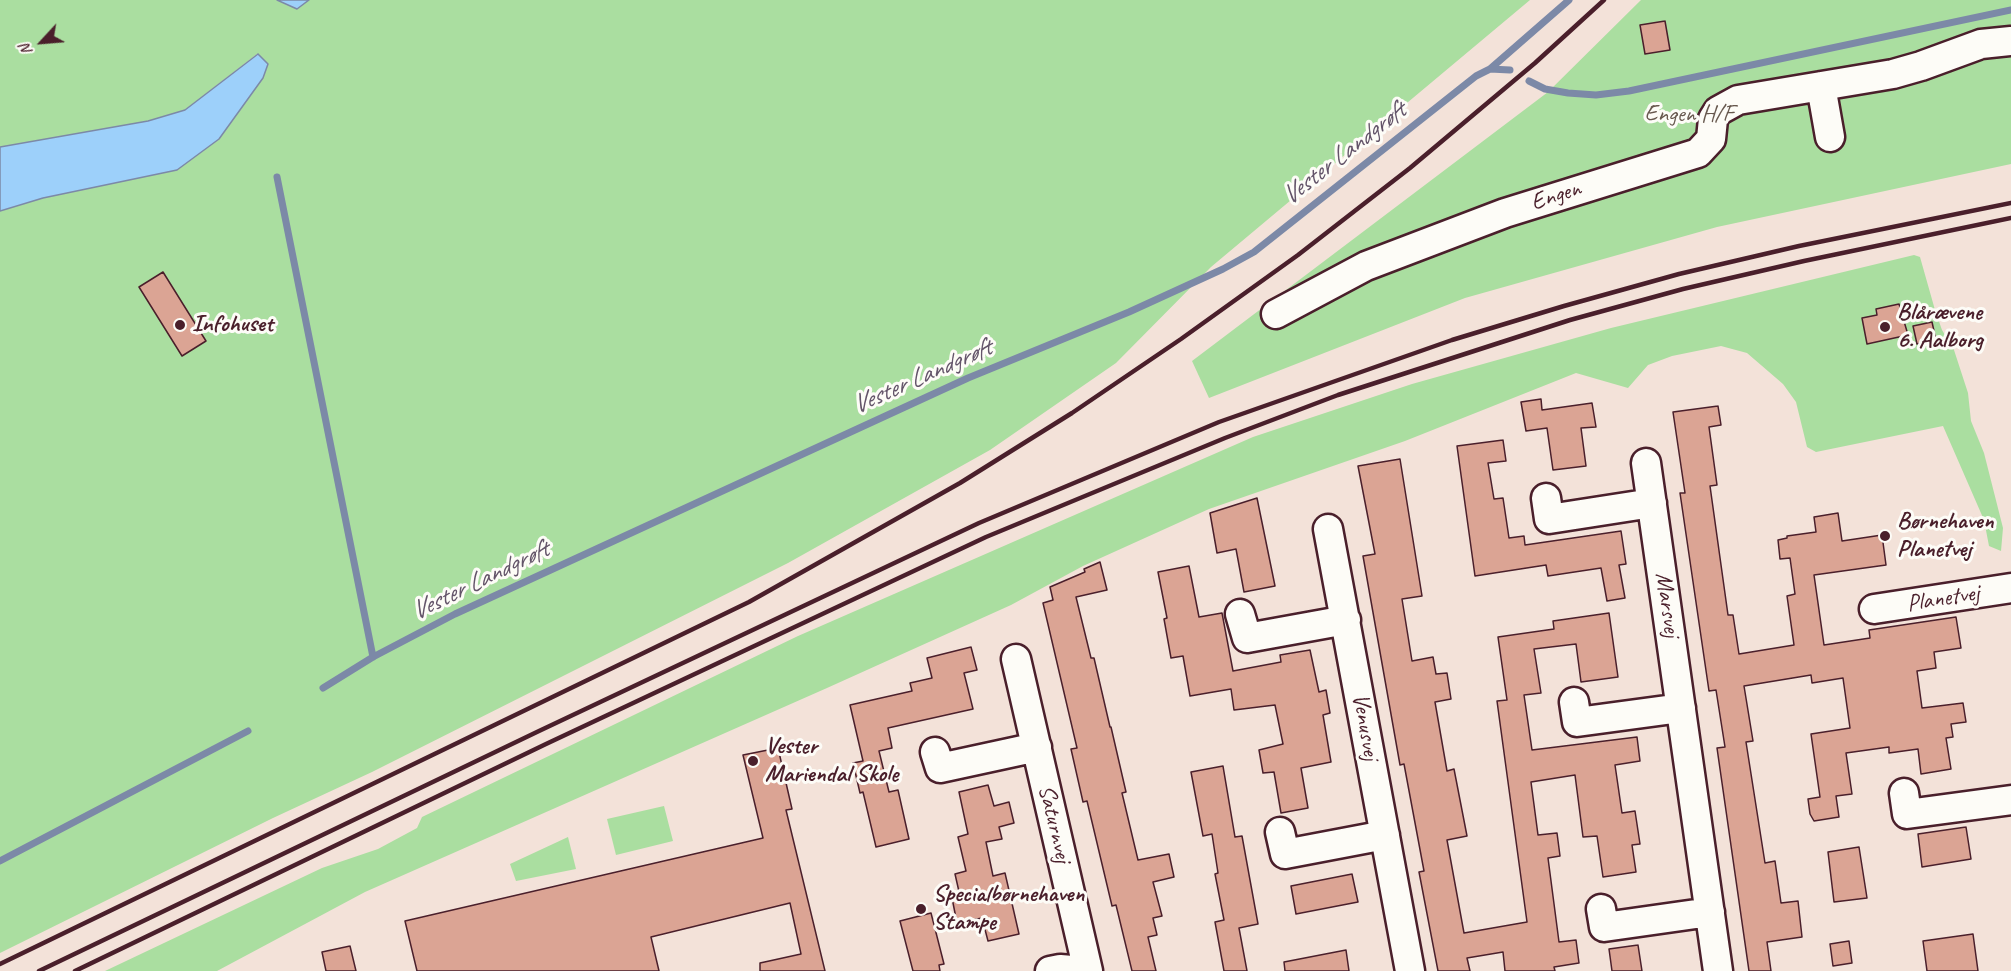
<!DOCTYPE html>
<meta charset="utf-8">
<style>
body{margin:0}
#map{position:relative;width:2011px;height:971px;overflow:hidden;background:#f3e2d9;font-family:Caveat,sans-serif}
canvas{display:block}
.north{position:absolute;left:12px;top:12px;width:60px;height:60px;-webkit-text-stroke:4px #fdfcf7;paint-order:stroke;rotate:244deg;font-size:16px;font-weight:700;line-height:24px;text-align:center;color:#4a1f2b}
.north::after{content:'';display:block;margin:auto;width:21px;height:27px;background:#4a1f2b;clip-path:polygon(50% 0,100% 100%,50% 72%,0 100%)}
</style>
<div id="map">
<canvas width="2011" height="971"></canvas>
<div class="north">N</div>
</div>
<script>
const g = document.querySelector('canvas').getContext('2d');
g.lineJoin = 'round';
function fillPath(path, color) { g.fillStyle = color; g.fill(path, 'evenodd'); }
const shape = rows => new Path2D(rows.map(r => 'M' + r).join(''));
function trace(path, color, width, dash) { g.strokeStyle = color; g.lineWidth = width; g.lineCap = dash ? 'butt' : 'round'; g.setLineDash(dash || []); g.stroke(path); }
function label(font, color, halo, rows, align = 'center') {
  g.font = font + ' Caveat,sans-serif'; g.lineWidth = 6; g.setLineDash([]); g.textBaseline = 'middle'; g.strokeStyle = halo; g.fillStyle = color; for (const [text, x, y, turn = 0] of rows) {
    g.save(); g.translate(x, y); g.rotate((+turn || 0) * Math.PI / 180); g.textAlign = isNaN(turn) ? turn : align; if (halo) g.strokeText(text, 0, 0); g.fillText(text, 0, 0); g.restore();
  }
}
fillPath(shape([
 [0,0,277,0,297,9,309,0,1530,0,1211,267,1116,363,990,450,788,563,372,772,273,818,0,953,0,211,43,198,177,170,219,139,268,65,257,54,185,110,148,121,0,147],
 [1641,0,2011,0,2011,164,1717,227,1465,298,1209,398,1192,361,1548,92],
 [1914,255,1920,257,1935,310,1942,330,1954,350,1968,393,1971,421,1984,453,2003,528,2001,551,1989,546,1984,520,1943,426,1816,452,1807,447,1796,402,1783,384,1747,353,1721,346,1672,356,1648,365,1628,388,1576,373,1405,441,1209,509,1083,566,1011,605,827,688,365,892,217,971,105,971,322,868,378,849,417,828,422,817,798,636,1253,437,1412,384,1611,328],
 [664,806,673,841,616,855,607,819],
 [568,837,576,869,516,881,510,864]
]), '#aadea0');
const water = shape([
 [277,0,309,0,297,9,277,0],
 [258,54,268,64,263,78,219,139,177,170,43,198,0,211,0,147,148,121,185,110,258,54]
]);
fillPath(water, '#9dd0fa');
trace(water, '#7c89a7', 1.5);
trace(shape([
 [1490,69,1569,0],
 [1529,81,1545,89,1568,93,1596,95,1629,91,2011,10],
 [277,177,373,657],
 [323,688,373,657,455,614,968,378,1129,312,1223,269,1254,252,1476,76,1490,69,1510,70],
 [0,861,248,731]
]), '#7c89a7', 7);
const building = shape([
 [1665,21,1670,50,1645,54,1640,25,1665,21],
 [163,272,206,341,182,356,139,287,163,272],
 [1899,304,1908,335,1867,344,1862,318,1877,315,1876,309,1899,304],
 [1932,322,1936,340,1917,344,1913,326,1932,322],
 [1541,399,1542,410,1592,403,1596,427,1581,428,1586,466,1553,470,1547,428,1526,431,1521,402,1541,399],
 [1718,406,1721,425,1709,427,1717,485,1710,486,1728,615,1733,615,1739,654,1794,645,1787,596,1795,594,1790,558,1780,559,1778,540,1787,538,1787,536,1816,532,1814,517,1838,513,1842,541,1882,535,1886,565,1814,575,1824,645,1870,638,1869,630,1956,617,1961,648,1934,652,1936,668,1917,671,1922,708,1963,703,1966,722,1951,724,1953,737,1946,738,1951,769,1921,774,1918,749,1889,753,1889,747,1846,753,1852,794,1836,796,1839,817,1814,821,1810,814,1808,799,1820,797,1811,734,1850,728,1843,678,1812,683,1811,675,1744,686,1753,741,1746,742,1765,863,1775,861,1781,903,1798,901,1802,937,1767,942,1771,971,1749,971,1717,748,1725,747,1716,690,1709,691,1680,493,1685,493,1673,412,1718,406],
 [1503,440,1506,461,1488,463,1494,499,1503,498,1509,538,1524,536,1525,545,1621,531,1626,564,1619,565,1625,598,1607,601,1601,568,1548,576,1546,565,1475,576,1457,446,1503,440],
 [1400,459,1422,596,1402,599,1412,661,1433,657,1436,674,1447,673,1451,699,1435,702,1447,771,1454,769,1467,836,1447,840,1464,933,1527,922,1497,701,1507,700,1498,637,1554,629,1553,621,1609,613,1618,677,1581,682,1576,644,1534,649,1541,693,1524,695,1532,750,1637,737,1640,761,1615,765,1622,813,1635,811,1640,844,1632,845,1636,872,1603,877,1597,836,1583,837,1575,775,1531,782,1538,835,1557,833,1560,856,1548,858,1559,942,1576,940,1579,963,1554,967,1555,971,1505,971,1503,952,1467,958,1470,971,1438,971,1419,872,1424,871,1404,764,1400,765,1363,556,1375,554,1358,466,1400,459],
 [1257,498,1275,586,1244,592,1236,549,1217,553,1210,513,1257,498],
 [1100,562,1107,590,1076,597,1091,658,1094,658,1110,727,1111,727,1126,792,1122,793,1138,860,1169,854,1174,877,1153,882,1162,916,1153,918,1157,935,1148,937,1156,971,1132,971,1116,905,1112,906,1087,801,1083,802,1071,749,1077,748,1043,603,1053,600,1050,587,1085,572,1084,569,1100,562],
 [1189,566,1199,617,1222,613,1233,671,1281,662,1280,655,1310,650,1319,692,1326,690,1330,713,1323,715,1331,762,1301,768,1308,808,1281,813,1274,772,1263,773,1259,750,1283,744,1275,705,1234,710,1231,689,1190,696,1183,656,1171,658,1164,619,1167,618,1158,572,1189,566],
 [971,647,977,670,964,673,973,709,888,728,892,748,879,751,889,792,898,790,909,839,876,847,863,792,860,793,853,763,863,761,850,705,912,691,910,683,932,678,927,658,971,647],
 [778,748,792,809,786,810,825,971,760,971,760,963,801,954,790,903,651,937,659,971,417,971,405,921,763,838,743,755,778,748],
 [1223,766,1235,837,1242,836,1258,924,1239,928,1247,971,1224,971,1215,922,1224,920,1215,874,1218,873,1212,834,1203,836,1191,772,1223,766],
 [988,785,994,806,1009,802,1014,823,999,827,1002,839,986,842,993,876,1005,873,1019,934,988,941,982,918,957,923,952,898,960,896,955,874,966,871,958,837,968,834,959,792,988,785],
 [1966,827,1971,859,1922,867,1918,834,1966,827],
 [1859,847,1867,898,1834,902,1828,852,1859,847],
 [1352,874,1358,902,1296,914,1291,886,1352,874],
 [931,913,944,964,939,965,940,971,913,971,900,921,931,913],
 [1973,934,1978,971,1927,971,1923,941,1973,934],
 [1849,941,1852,963,1833,966,1830,944,1849,941],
 [1638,945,1642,971,1612,971,1609,949,1638,945],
 [350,946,356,971,326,971,322,952,350,946],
 [1346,950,1349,971,1285,971,1284,962,1346,950]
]);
fillPath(building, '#dba494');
trace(building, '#4a1f2b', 1.5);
const minor = shape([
 [1821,86,1830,137],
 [1276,314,1366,266,1505,213,1698,153,1711,139,1713,119,1718,111,1738,100,1893,74,1921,66,1981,44,2011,41],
 [1646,463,1718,971],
 [1546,498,1549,519,1652,503],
 [1328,529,1410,971],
 [1874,609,2011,588],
 [1240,614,1247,638,1346,620],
 [1016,659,1088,971],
 [1574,702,1577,722,1681,708],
 [935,752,940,768,1037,747],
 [1904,793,1907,814,2011,800],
 [1280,832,1285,854,1385,835],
 [1601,909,1604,927,1710,912],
 [1050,971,1060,969,1084,971]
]);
trace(minor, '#4a1f2b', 33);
trace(minor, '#fdfcf7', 28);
trace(shape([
 [0,964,749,602,960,483,1072,413,1181,339,1298,255,1410,168,1535,63,1604,0],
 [39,971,539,731,979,523,1219,422,1452,340,1564,306,1679,274,1799,246,2011,203],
 [75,971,546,744,986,537,1225,438,1338,395,1570,320,1683,289,1804,261,2011,218]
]), '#4a1f2b', 4.5);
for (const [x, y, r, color] of [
 [180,325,6,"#4a1f2b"],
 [1885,327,6,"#4a1f2b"],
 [1885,536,6,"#4a1f2b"],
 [753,761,6,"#4a1f2b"],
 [921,909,6,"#4a1f2b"]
]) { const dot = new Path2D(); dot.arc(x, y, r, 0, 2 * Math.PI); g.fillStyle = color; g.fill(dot); trace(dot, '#fdfcf7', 2); }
label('24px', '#67584e', '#fdfcf7', [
 ["Engen H/F",1689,115]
]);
label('24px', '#4a1f2b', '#fdfcf7', [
 ["Engen",1556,196,-18],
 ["Planetvej",1943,599,-9],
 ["Marsvej",1667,605,82],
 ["Venusvej",1365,727,80],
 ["Saturnvej",1054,824,77]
]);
label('bold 24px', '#4a1f2b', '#fdfcf7', [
 ["Blårævene",1897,313],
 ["6. Aalborg",1897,341],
 ["Infohuset",192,325],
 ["Børnehaven",1897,522],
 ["Planetvej",1897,550],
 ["Vester",765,747],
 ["Mariendal Skole",765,775],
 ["Specialbørnehaven",933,895],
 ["Stampe",933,923]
], 'left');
label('italic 26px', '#635469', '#fdfcf7', [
 ["Vester Landgrøft",1344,154,-38],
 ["Vester Landgrøft",922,377,-24],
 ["Vester Landgrøft",480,581,-26]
]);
</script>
